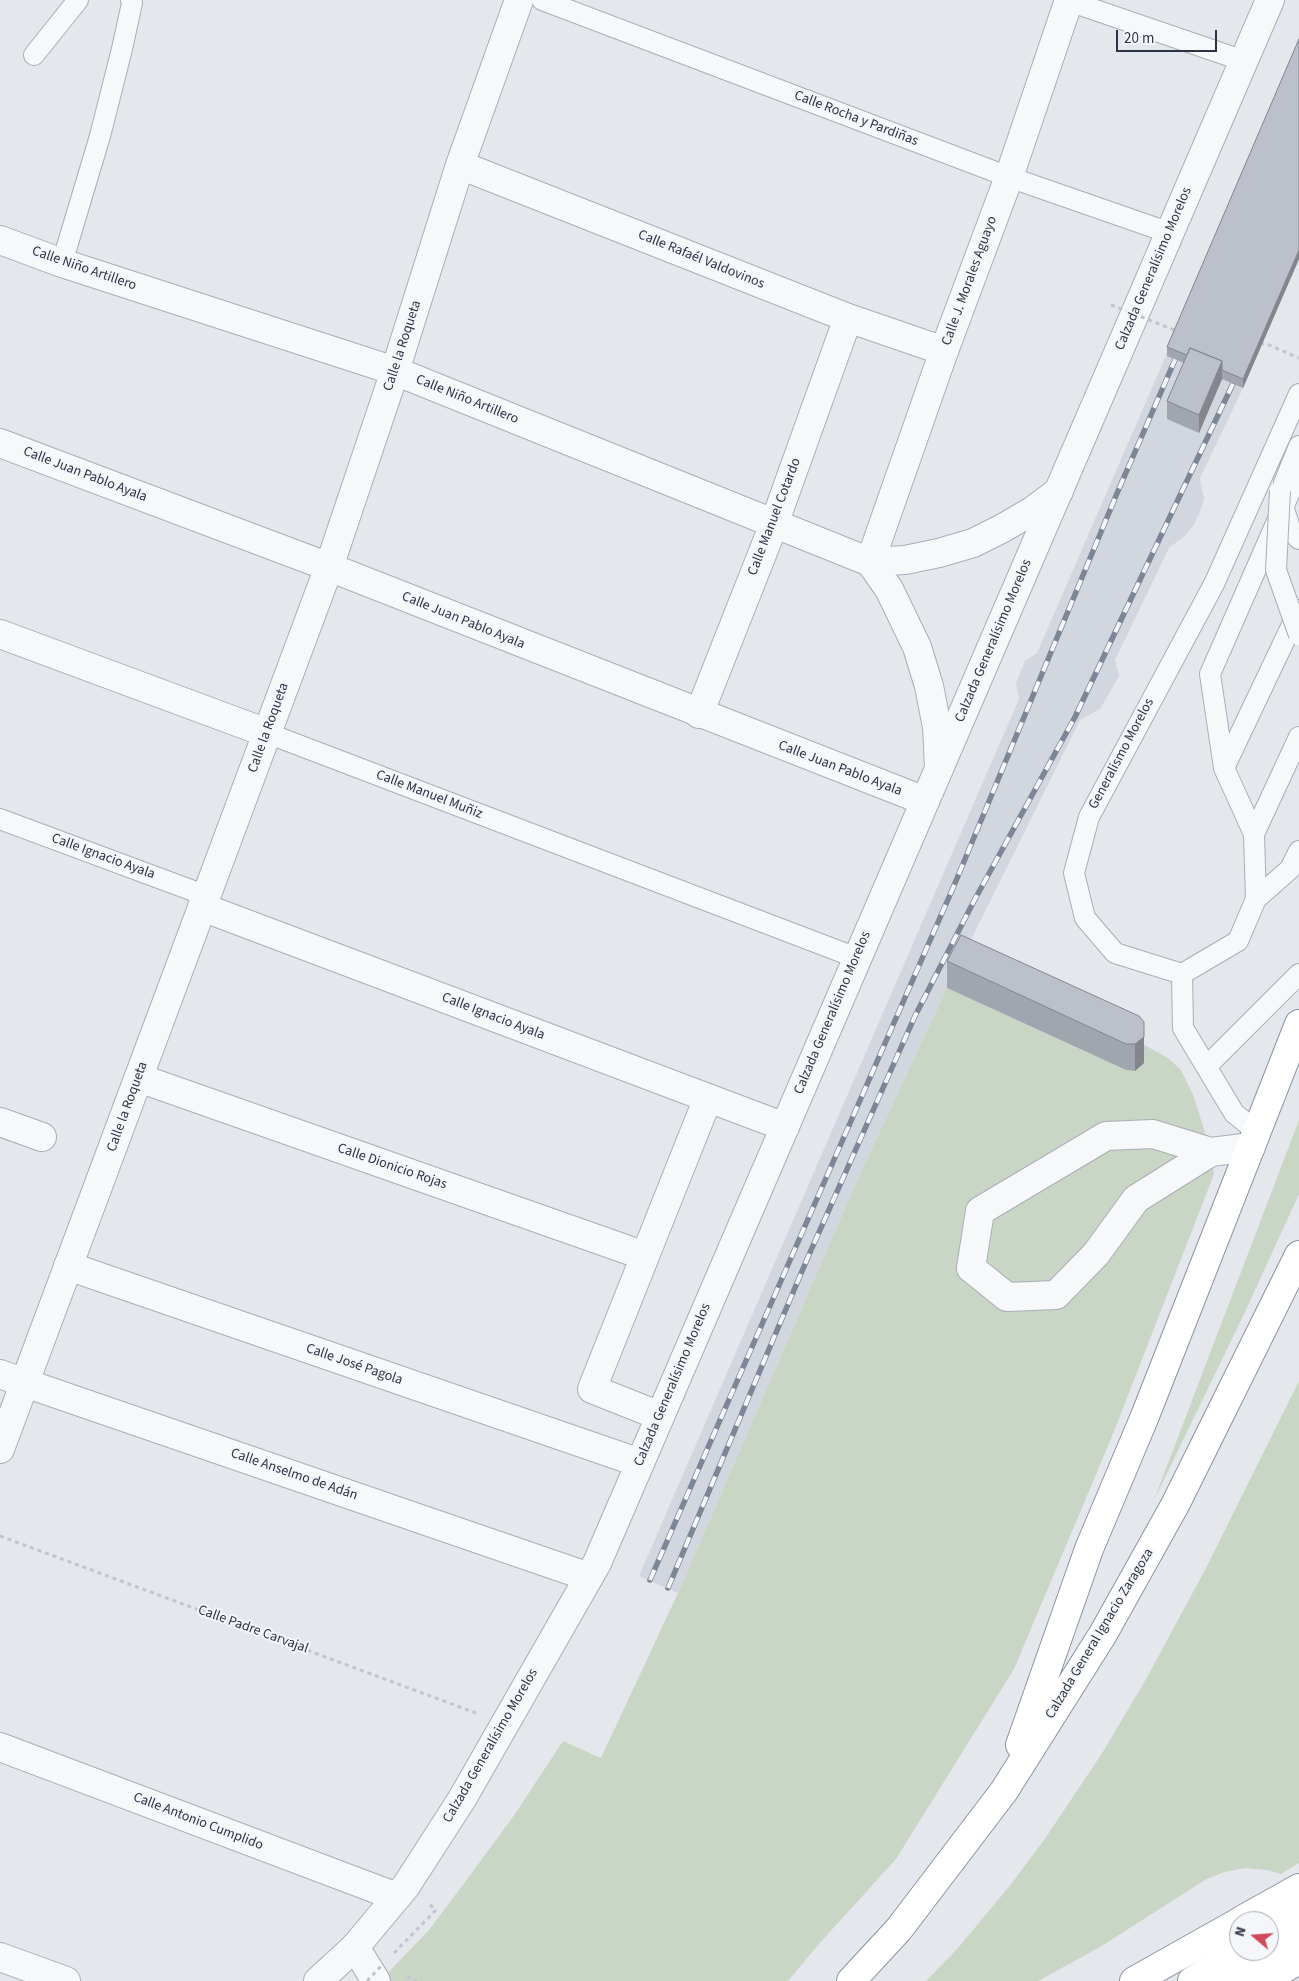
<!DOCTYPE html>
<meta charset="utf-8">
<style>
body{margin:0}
#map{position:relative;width:1299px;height:1981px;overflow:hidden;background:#e4e7ec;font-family:"Source Sans 3",sans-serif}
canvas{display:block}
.north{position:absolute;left:1229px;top:1911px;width:50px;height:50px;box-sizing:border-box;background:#f4f6f9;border:1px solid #a4a8b1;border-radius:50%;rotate:288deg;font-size:14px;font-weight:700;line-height:20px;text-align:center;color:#2b3445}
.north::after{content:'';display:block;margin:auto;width:18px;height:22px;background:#d1495b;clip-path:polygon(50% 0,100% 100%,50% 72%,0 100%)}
.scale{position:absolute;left:1116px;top:30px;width:101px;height:22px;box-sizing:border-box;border:2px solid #2b3445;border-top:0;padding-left:6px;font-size:15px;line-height:18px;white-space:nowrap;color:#2b3445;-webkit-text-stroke:4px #f4f6f9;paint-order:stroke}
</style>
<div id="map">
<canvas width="1299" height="1981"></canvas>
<div class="north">N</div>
<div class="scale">20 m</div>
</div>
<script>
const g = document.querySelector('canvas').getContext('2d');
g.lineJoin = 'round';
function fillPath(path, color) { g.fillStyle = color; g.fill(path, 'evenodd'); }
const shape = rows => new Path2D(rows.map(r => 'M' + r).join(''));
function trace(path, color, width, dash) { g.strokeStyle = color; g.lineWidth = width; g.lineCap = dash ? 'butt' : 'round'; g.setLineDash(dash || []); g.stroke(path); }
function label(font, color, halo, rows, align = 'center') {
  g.font = font + ' "Source Sans 3",sans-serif'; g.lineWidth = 4; g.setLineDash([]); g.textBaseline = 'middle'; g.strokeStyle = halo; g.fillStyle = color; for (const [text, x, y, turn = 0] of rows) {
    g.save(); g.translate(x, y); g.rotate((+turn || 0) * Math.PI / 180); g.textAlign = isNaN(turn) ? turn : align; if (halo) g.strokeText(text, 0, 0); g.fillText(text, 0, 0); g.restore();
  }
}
fillPath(shape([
 [1299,49,1299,259,1243,388,1200,478,1204,499,1201,509,1195,523,1187,534,1169,548,1115,660,1119,676,1100,709,1080,720,947,988,860,1174,678,1593,639,1576,1019,699,1016,683,1025,661,1037,653]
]), '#d2d6de');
fillPath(shape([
 [947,988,1126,1070,1135,1071,1144,1063,1144,1049,1139,1042,1168,1058,1181,1070,1194,1097,1211,1152,1214,1174,1113,1434,1014,1669,896,1859,818,1945,788,1981,380,1981,429,1930,471,1874,515,1814,563,1741,601,1758,678,1593,860,1174],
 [1299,1120,1299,1194,1245,1312,1154,1500],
 [1299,1381,1299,1863,1281,1874,1267,1870,1245,1868,1224,1872,1205,1880,1100,1947,1038,1981,926,1981,958,1948,1012,1883,1044,1840,1101,1755,1145,1681,1205,1570]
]), '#c9d6c5');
const service = shape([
 [542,0,1009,177,1170,233],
 [1069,1,1244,61],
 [34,55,78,0],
 [62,263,100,136,122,49,132,3,131,0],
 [1299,394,1214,584,1089,817,1074,873,1085,918,1115,953,1182,974,1238,941,1256,899,1290,869,1299,851],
 [1284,483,1299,446],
 [1284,509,1291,531,1299,539],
 [267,733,857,958],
 [1224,768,1299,610],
 [0,819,207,896],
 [1254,834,1299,737],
 [1256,899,1254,834,1224,768,1210,674,1299,471],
 [1182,974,1183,1028,1234,1113,1257,1132],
 [1207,1066,1299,974]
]);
const pedestrian = shape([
 [870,562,944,351,1009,177,1069,0],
 [329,567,925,801],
 [202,907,785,1127],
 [139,1078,645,1256],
 [68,1266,640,1463],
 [25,1383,589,1577],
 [660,1416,592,1389,708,1098],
 [0,1957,66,1981]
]);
const minor = shape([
 [460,165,848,318,944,351],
 [0,240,62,263,395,371,870,562,905,560,939,553,973,543,1003,528,1032,511,1059,491],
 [0,443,329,567],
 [870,562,889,589,917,647,929,686,937,727,939,768],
 [0,634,267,733],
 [699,714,774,524,848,318],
 [0,1122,42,1137],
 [1211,1152,1136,1199,1096,1254,1056,1295,1007,1297,971,1268,980,1211,1106,1136,1153,1134,1211,1152,1251,1147],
 [0,1374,25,1383],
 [0,1449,329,567,395,371,460,165,519,0],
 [0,1747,397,1897],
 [355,1947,376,1981]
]);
const tertiary = shape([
 [318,1981,355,1947,406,1886,462,1799,597,1563,1270,0]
]);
const trunk = shape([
 [1020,1745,1089,1549,1145,1416,1299,1024],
 [1269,1934,1299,1915],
 [851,1981,899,1929,1004,1791,1103,1634,1175,1505,1299,1255],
 [1192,1981,1241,1951],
 [1232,1981,1299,1942]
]);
const motorway = shape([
 [1240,1921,1299,1888],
 [1134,1981,1239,1922],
 [1262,1981,1299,1960]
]);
trace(service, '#a9aeb7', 22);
trace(pedestrian, '#a9aeb7', 30);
trace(minor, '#a9aeb7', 30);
trace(tertiary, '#a9aeb7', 30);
trace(trunk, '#8b94a3', 30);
trace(motorway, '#8b94a3', 30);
trace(shape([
 [0,1536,476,1713],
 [394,1953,436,1910,430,1905],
 [407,1976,417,1981]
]), '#c2c5cb', 3, [4, 4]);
trace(service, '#f7f8fa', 20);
trace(pedestrian, '#f7f8fa', 28);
trace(minor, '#f7f8fa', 28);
trace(tertiary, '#f7f8fa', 28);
trace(trunk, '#fff', 28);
trace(motorway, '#fff', 28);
const rail = shape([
 [650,1580,953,888,1118,491,1181,346],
 [668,1588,808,1257,915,1016,975,899,1075,717,1239,371]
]);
trace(rail, '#7d8696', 5.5);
trace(rail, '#f4f6f9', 4, [11]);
const serviceBridge = shape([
 [1280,491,1276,570,1299,635]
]);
trace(serviceBridge, '#a9aeb7', 22, []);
trace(shape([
 [1111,305,1177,331],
 [1260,343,1269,345,1299,358],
 [367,1981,383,1964]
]), '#c2c5cb', 3, [4, 4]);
trace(serviceBridge, '#f7f8fa', 20);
fillPath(shape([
 [1299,39,1299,259,1243,388,1222,379,1199,433,1167,419,1167,401,1184,363,1167,356,1167,347],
 [947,961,1144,1022,1144,1063,1135,1071,1126,1070,947,988]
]), '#a1a5ae');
fillPath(shape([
 [1299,250,1299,259,1243,388,1243,379],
 [1222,361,1222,379,1199,433,1199,415],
 [1144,1037,1144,1063,1135,1071,1135,1044]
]), '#83868d');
const building = shape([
 [1299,39,1299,250,1243,379,1222,370,1222,361,1190,348,1187,355,1167,347,1299,39],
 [1190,348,1222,361,1199,415,1167,401,1190,348],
 [961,935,1139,1016,1144,1022,1144,1037,1135,1044,1126,1044,947,961,961,935]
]);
fillPath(building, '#bbc0ca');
trace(building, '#83868d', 1);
label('14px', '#2b3445', '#f4f6f9', [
 ["Calle Rocha y Pardiñas",856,119,21],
 ["Calle Rafaél Valdovinos",701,260,22],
 ["Calle Niño Artillero",84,269,19],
 ["Calzada Generalísimo Morelos",1154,269,-67],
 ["Calle J. Morales Aguayo",970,281,-70],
 ["Calle la Roqueta",403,346,-72],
 ["Calle Niño Artillero",467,400,22],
 ["Calle Juan Pablo Ayala",85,475,21],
 ["Calle Manuel Cotardo",775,517,-69],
 ["Calle Juan Pablo Ayala",463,621,22],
 ["Calzada Generalísimo Morelos",994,641,-67],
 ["Calle la Roqueta",269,728,-70],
 ["Generalismo Morelos",1122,754,-62],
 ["Calle Juan Pablo Ayala",840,769,21],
 ["Calle Manuel Muñiz",429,795,21],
 ["Calle Ignacio Ayala",103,857,20],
 ["Calzada Generalísimo Morelos",833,1013,-67],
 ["Calle Ignacio Ayala",493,1017,21],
 ["Calle la Roqueta",128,1107,-70],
 ["Calle Dionicio Rojas",392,1167,19],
 ["Calle José Pagola",354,1365,19],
 ["Calzada Generalísimo Morelos",673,1385,-67],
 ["Calle Anselmo de Adán",294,1475,19],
 ["Calle Padre Carvajal",253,1630,20],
 ["Calzada General Ignacio Zaragoza",1100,1634,-59],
 ["Calzada Generalísimo Morelos",491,1746,-60],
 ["Calle Antonio Cumplido",198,1822,21]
]);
</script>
